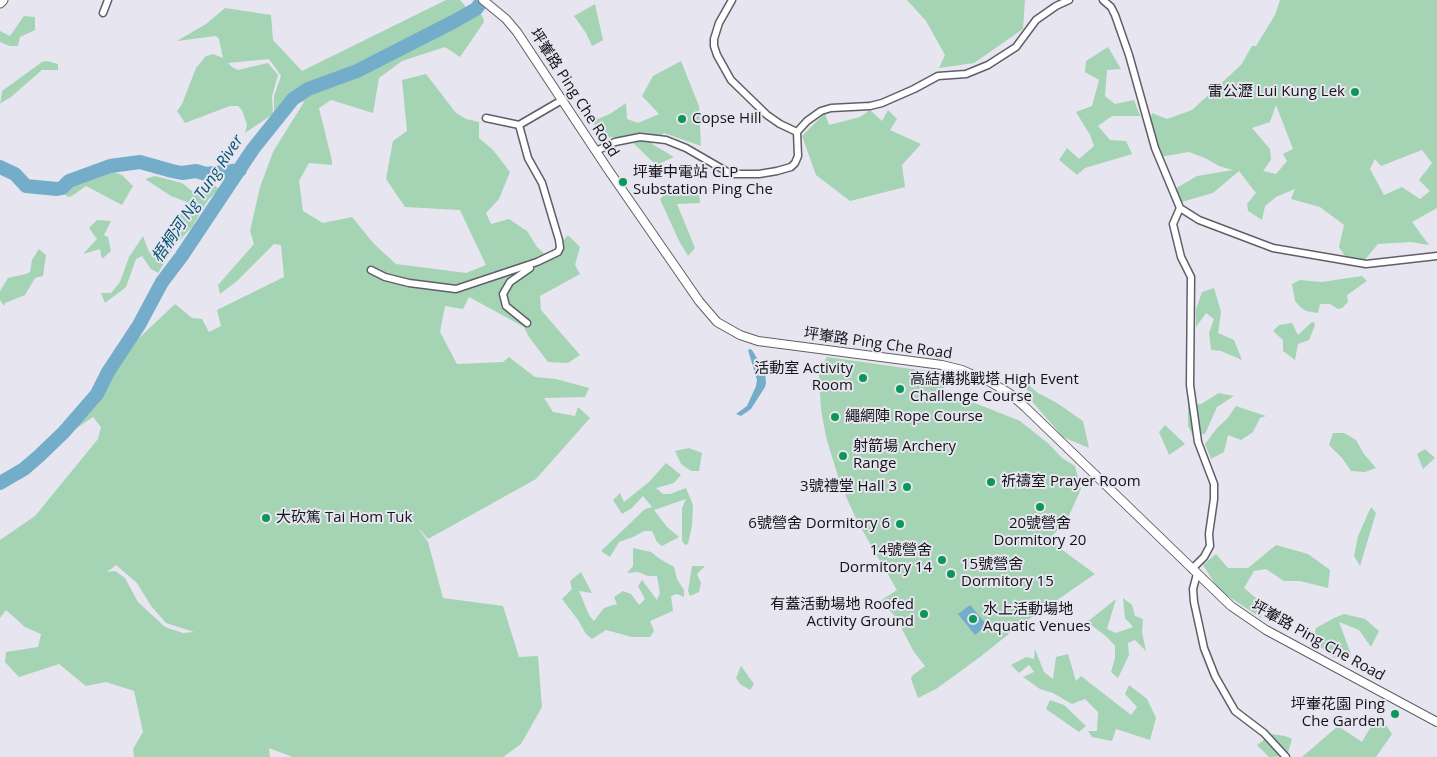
<!DOCTYPE html>
<meta charset="utf-8">
<style>
body{margin:0}
canvas{display:block;background:#e6e5f0}
</style>
<canvas width="1437" height="757"></canvas>
<script>
const g = document.querySelector('canvas').getContext('2d');
g.lineJoin = 'round';
function fillPath(path, color) { g.fillStyle = color; g.fill(path, 'evenodd'); }
const shape = rows => new Path2D(rows.map(r => 'M' + r).join(''));
function trace(path, color, width, dash) { g.strokeStyle = color; g.lineWidth = width; g.lineCap = dash ? 'butt' : 'round'; g.setLineDash(dash || []); g.stroke(path); }
function label(font, color, halo, rows, align = 'center') {
  g.font = font + ' "Open Sans","Noto Sans SC",sans-serif'; g.lineWidth = 4; g.setLineDash([]); g.textBaseline = 'middle'; g.strokeStyle = halo; g.fillStyle = color; for (const [text, x, y, turn = 0] of rows) {
    g.save(); g.translate(x, y); g.rotate((+turn || 0) * Math.PI / 180); g.textAlign = isNaN(turn) ? turn : align; if (halo) g.strokeText(text, 0, 0); g.fillText(text, 0, 0); g.restore();
  }
}
fillPath(shape([
 [446,0,460,0,466,7,482,15,484,22,460,57,445,47,402,61,379,78,373,113,331,100,319,108,332,161,332,165,309,163,299,181,303,211,323,223,352,217,374,244,396,264,466,273,486,265,460,210,405,207,386,179,393,141,407,131,402,80,426,74,456,113,466,119,479,122,479,138,493,150,510,172,499,199,486,213,491,224,509,219,527,231,537,247,549,258,568,235,580,247,575,265,580,274,540,296,541,310,580,355,568,363,548,362,529,337,524,327,469,297,463,309,445,306,440,332,457,364,503,362,509,357,535,377,556,379,589,388,585,397,544,398,553,412,575,416,578,407,590,418,536,479,428,539,417,526,428,542,443,598,503,606,519,657,538,656,542,707,521,744,503,757,293,757,269,748,270,757,134,757,133,749,143,732,134,691,106,682,86,686,59,664,19,677,5,662,6,652,38,647,41,634,25,627,6,610,0,618,0,540,35,516,98,439,101,427,93,417,74,430,65,423,107,378,138,339,175,304,192,318,202,319,209,332,221,326,217,310,284,277,281,245,274,244,237,281,220,294,218,285,254,244,250,231,260,187,273,152,304,102,293,97,274,113,274,96,281,76,269,59,228,63,232,67,238,70,268,63,278,75,272,96,273,114,245,133,247,125,242,110,238,106,230,106,185,123,177,111,182,104,196,68,206,56,210,55,213,54,223,58,219,39,216,36,177,41,206,24,225,8,271,15,273,40,302,71],
 [116,565,137,583,151,606,166,623,194,632,183,633,165,627,138,602,125,578,115,571,107,572],
 [907,0,1025,0,1023,29,974,63,939,68,945,55,926,21],
 [1280,0,1437,0,1437,208,1412,222,1429,245,1411,242,1378,244,1362,263,1347,259,1339,247,1344,225,1320,207,1291,199,1295,189,1276,197,1265,206,1262,220,1248,211,1247,204,1256,193,1239,171,1213,193,1178,203,1173,190,1197,176,1233,170,1219,166,1205,158,1189,152,1159,157,1149,126,1152,113,1167,119,1192,110,1241,65,1252,46,1256,46,1275,15],
 [1276,105,1293,149,1283,154,1287,161,1276,174,1263,171,1271,160,1270,149,1252,128,1270,122],
 [1422,150,1432,163,1419,180,1430,191,1420,199,1402,187,1384,195,1370,169,1375,159,1381,166],
 [595,4,603,40,592,46,586,33,574,16],
 [24,16,35,17,35,30,20,37,18,46,10,46,0,42,0,31,10,36],
 [1108,47,1121,69,1107,70,1105,96,1115,104,1134,100,1140,116,1112,116,1098,126,1110,140,1126,141,1132,154,1085,168,1077,175,1059,160,1067,148,1079,159,1094,146,1090,135,1076,112,1092,106,1099,80,1085,72,1086,61],
 [47,61,58,64,58,70,42,70,11,97,1,103,0,106,2,91,42,62],
 [681,61,699,106,701,146,664,133,652,144,674,157,656,165,628,138,601,137,593,121,610,114,626,103,627,119,638,123,659,114,642,96,653,76],
 [870,110,882,121,888,110,897,119,890,130,921,144,902,165,905,187,850,201,816,175,802,136,825,113,829,125,860,117],
 [111,171,122,175,133,186,122,205,86,186,72,196,68,197,61,191,76,180,81,184],
 [155,176,182,183,197,195,213,184,219,189,208,200,192,227,176,244,158,273,151,269,142,256,136,259,126,287,105,303,101,293,111,293,120,282,129,257,143,236,149,252,153,255,156,253,172,224,189,203,171,196,145,179],
 [672,187,699,193,700,203,677,204,695,248,688,256,679,241,660,199],
 [97,220,111,221,104,235,108,237,111,251,102,259,100,249,83,254,97,239,89,228],
 [39,249,46,255,43,276,35,278,25,295,5,303,4,306,0,300,0,291,8,278,26,274,30,272,32,260],
 [1362,276,1367,281,1347,295,1348,302,1342,308,1338,309,1330,304,1320,304,1318,313,1306,311,1300,307,1295,301,1292,284,1300,280,1322,282],
 [1214,288,1221,312,1218,333,1234,340,1242,360,1221,351,1211,350,1209,333,1214,319,1206,313,1196,327,1196,309,1202,292],
 [1312,322,1315,323,1314,328,1309,340,1298,344,1295,360,1283,351,1283,340,1273,331,1279,325,1292,323,1298,335],
 [827,357,947,374,943,393,980,405,1020,421,1049,444,1062,458,1075,466,1081,489,1067,520,1052,536,1051,540,1061,549,1095,574,1015,629,980,657,936,689,918,698,911,679,912,676,925,666,914,652,895,616,880,601,897,590,857,521,840,483,826,437,821,409,819,375,820,370],
 [1026,383,1038,393,1057,403,1083,421,1089,448,1063,437,1029,398],
 [1219,393,1234,396,1217,407,1205,434,1192,434,1188,426,1188,405,1201,404],
 [1236,406,1266,416,1260,418,1253,432,1241,440,1228,435,1224,452,1211,459,1205,444,1217,428,1227,419],
 [1165,425,1185,444,1169,455,1159,432],
 [1333,433,1344,433,1356,440,1364,454,1376,468,1365,472,1351,471,1342,458,1329,445],
 [689,448,702,453,699,471,691,471,681,464,675,451],
 [1425,449,1435,458,1423,469,1417,454],
 [666,463,681,475,674,483,656,488,663,494,670,494,686,488,693,505,692,526,688,544,685,545,682,541,682,508,686,499,654,510,667,527,679,537,662,546,657,542,652,531,644,531,633,537,619,542,610,557,601,551,645,509,652,507,643,496,632,508,622,514,613,500,620,493,624,502,649,482],
 [1371,507,1376,513,1360,566,1354,556,1358,536],
 [1276,545,1308,554,1330,570,1328,588,1300,581,1284,581,1266,569,1254,571,1244,588,1262,603,1261,618,1219,590,1203,565,1216,554,1228,568,1248,568],
 [633,548,651,552,660,559,674,567,677,579,684,590,684,597,677,594,671,596,673,611,650,621,654,631,650,637,632,637,606,630,592,639,586,634,578,620,562,599,572,589,570,581,581,572,592,593,579,591,589,615,594,621,604,608,617,604,614,597,623,591,631,594,639,605,645,599,638,586,642,580,657,600,660,593,657,576,648,576,638,572,627,573,633,566],
 [692,566,705,566,697,574,701,583,699,592,690,596,688,591],
 [1123,598,1132,605,1135,616,1143,619,1142,632,1146,651,1135,640,1128,643,1129,655,1118,678,1111,672,1115,658,1115,646,1107,637,1087,622,1116,599,1107,629,1116,633,1133,627,1125,618],
 [1344,614,1365,619,1379,631,1371,647,1359,630,1339,622,1351,654,1341,659,1333,657,1312,641,1316,628,1334,618],
 [1035,649,1044,672,1053,679,1056,657,1068,654,1076,681,1081,676,1131,715,1137,707,1125,694,1129,685,1147,699,1156,718,1150,740,1116,729,1112,741,1092,737,1088,731,1097,731,1098,712,1085,699,1072,704,1053,693,1040,689,1023,677,1034,672,1029,665,1019,673,1011,665,1026,657,1034,659],
 [741,666,754,684,750,690,740,684,736,678],
 [1050,700,1064,705,1086,726,1079,732,1046,709],
 [1373,723,1386,725,1392,734,1376,757,1302,757,1338,726,1362,742],
 [1272,734,1285,736,1292,739,1287,756,1269,757,1257,745]
]), '#a5d4b4');
fillPath(shape([
 [750,349,752,350,765,371,766,383,765,387,751,409,741,416,736,414,747,406,756,386,757,380,748,350],
 [970,605,987,625,975,635,958,614]
]), '#73adca');
trace(shape([
 [0,167,15,174,26,186,57,189,62,188,69,181,110,166,140,162,172,171,182,173,196,171,206,174,240,170],
 [0,483,24,469,39,456,64,432,97,394,108,372,139,325,162,282,181,257,253,149,293,99,308,89,357,71,453,22,476,9,483,0]
]), '#73adca', 14);
const minor = shape([
 [732,0,719,23,714,39,714,46,717,55,731,80,767,115,780,124,797,132],
 [1103,0,1111,7,1115,15,1129,55,1155,148,1180,208,1199,220,1273,248,1366,264,1437,256],
 [103,13,108,0],
 [486,118,519,125],
 [596,151,615,142,640,137,666,140,686,148,731,174,759,174,777,171,791,167,795,163,798,156,797,132,807,121,821,111,831,108,870,106,882,103,914,89,938,76,966,74,988,65,1016,47,1036,20,1056,6,1069,0],
 [1180,208,1173,224,1181,257,1191,277,1190,385,1198,442,1214,484,1214,499,1209,534,1210,546,1204,557,1192,569],
 [371,270,385,277,409,283,456,289,537,262,558,252,560,248,559,240,542,183,528,158,519,125,562,100],
 [527,323,506,306,503,294,510,282,530,268],
 [1197,574,1193,589,1194,602,1204,648,1215,676,1235,711,1264,733,1286,757]
]);
const tertiary = shape([
 [483,0,506,19,517,32,607,168,699,301,717,322,740,335,758,341,942,365,962,370,990,382,1009,393,1025,407,1231,606,1266,630,1437,722]
]);
const secondary = shape([
 [0,3,3,0]
]);
trace(minor, '#605f68', 9);
trace(tertiary, '#605f68', 10);
trace(secondary, '#605f68', 11);
trace(minor, '#fff', 6);
trace(tertiary, '#fff', 8);
trace(secondary, '#fff', 9);
for (const [x, y, r, color] of [
 [1355,92,5,"#0a9758"],
 [682,119,5,"#0a9758"],
 [623,182,5,"#0a9758"],
 [863,378,5,"#0a9758"],
 [900,389,5,"#0a9758"],
 [835,417,5,"#0a9758"],
 [843,456,5,"#0a9758"],
 [991,482,5,"#0a9758"],
 [907,487,5,"#0a9758"],
 [1040,507,5,"#0a9758"],
 [266,518,5,"#0a9758"],
 [900,524,5,"#0a9758"],
 [942,560,5,"#0a9758"],
 [951,574,5,"#0a9758"],
 [924,614,5,"#0a9758"],
 [973,619,5,"#0a9758"],
 [1395,714,5,"#0a9758"]
]) { const dot = new Path2D(); dot.arc(x, y, r, 0, 2 * Math.PI); g.fillStyle = color; g.fill(dot); trace(dot, '#e6e5f0', 2); }
label('15px', '#141417', '#e6e5f0', [
 ["雷公瀝 Lui Kung Lek",1345,92,"right"],
 ["Copse Hill",692,119],
 ["坪輋中電站 CLP",633,173],
 ["Substation Ping Che",633,190],
 ["活動室 Activity",853,369,"right"],
 ["Room",853,386,"right"],
 ["高結構挑戰塔 High Event",910,380],
 ["Challenge Course",910,397],
 ["繩網陣 Rope Course",845,417],
 ["射箭場 Archery",853,447],
 ["Range",853,464],
 ["祈禱室 Prayer Room",1001,482],
 ["3號禮堂 Hall 3",897,487,"right"],
 ["大砍篤 Tai Hom Tuk",276,518],
 ["6號營舍 Dormitory 6",890,524,"right"],
 ["20號營舍",1040,524,"center"],
 ["Dormitory 20",1040,541,"center"],
 ["14號營舍",932,551,"right"],
 ["Dormitory 14",932,568,"right"],
 ["15號營舍",961,565],
 ["Dormitory 15",961,582],
 ["有蓋活動場地 Roofed",914,605,"right"],
 ["Activity Ground",914,622,"right"],
 ["水上活動場地",983,610],
 ["Aquatic Venues",983,627],
 ["坪輋花園 Ping",1385,705,"right"],
 ["Che Garden",1385,722,"right"]
], 'left');
label('15px', '#141417', '#e6e5f0', [
 ["坪輋路 Ping Che Road",574,93,57],
 ["坪輋路 Ping Che Road",878,344,8],
 ["坪輋路 Ping Che Road",1318,641,29]
]);
label('italic 16px', '#015370', '#e6e5f0', [
 ["梧桐河 Ng Tung River",198,199,-56]
]);
</script>
